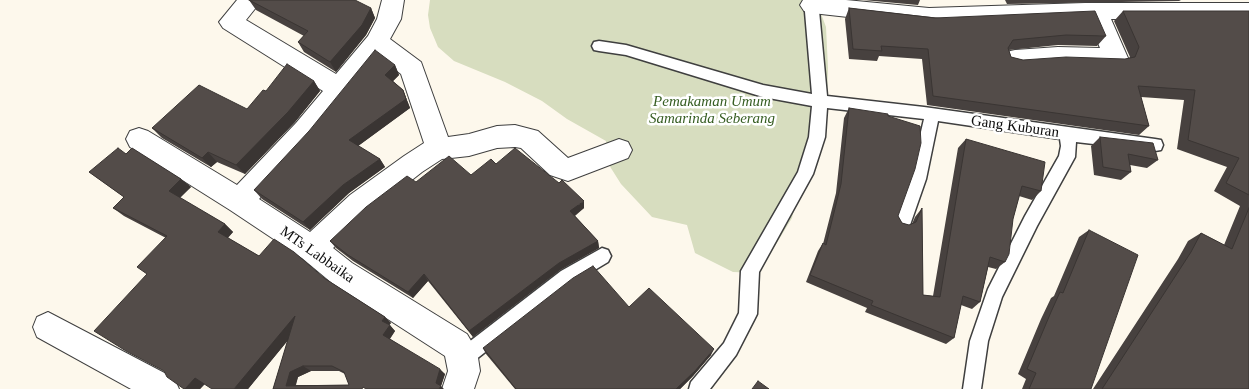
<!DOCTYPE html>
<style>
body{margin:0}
canvas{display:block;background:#fdf8ec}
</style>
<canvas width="1249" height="389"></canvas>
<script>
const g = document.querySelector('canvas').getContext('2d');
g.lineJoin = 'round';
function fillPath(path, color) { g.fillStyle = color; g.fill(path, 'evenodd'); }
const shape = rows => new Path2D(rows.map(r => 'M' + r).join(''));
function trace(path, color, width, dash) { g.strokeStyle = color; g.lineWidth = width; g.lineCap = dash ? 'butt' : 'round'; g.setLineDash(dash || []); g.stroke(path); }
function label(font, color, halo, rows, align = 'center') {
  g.font = font + ' "Times New Roman",serif'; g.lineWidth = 5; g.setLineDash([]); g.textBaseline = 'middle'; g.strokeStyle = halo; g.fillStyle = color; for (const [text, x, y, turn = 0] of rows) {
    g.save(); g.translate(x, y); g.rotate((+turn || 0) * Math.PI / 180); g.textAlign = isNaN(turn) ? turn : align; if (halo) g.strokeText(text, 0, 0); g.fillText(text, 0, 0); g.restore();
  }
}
fillPath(shape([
 [430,0,816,0,826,27,828,68,827,100,797,197,792,218,764,264,756,273,733,272,695,253,687,225,652,217,621,184,609,165,606,141,567,119,542,101,505,82,454,61,438,47,430,28,428,15]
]), '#d7ddbf');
const service = shape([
 [804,0,818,0,827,96,924,107,1155,139,1161,140,1163,145,1161,150,1155,151,1076,142,1075,157,1037,226,1002,297,988,341,981,389,963,389,970,341,988,289,1025,216,1059,156,1061,146,1060,139,938,121,926,179,910,225,908,230,902,232,896,230,894,225,910,179,924,119,827,108,825,137,813,174,759,272,757,314,754,320,736,355,710,389,689,389,691,382,724,343,739,313,741,271,798,172,809,137,812,106,763,97,626,55,599,51,594,50,592,46,594,42,599,41,626,45,763,85,812,94,804,0],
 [602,248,608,250,611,256,608,262,573,283,470,364,463,367,456,364,454,358,456,352,561,271,602,248]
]);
const minor = shape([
 [237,0,262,0,246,20,336,74,368,36,377,19,382,0,404,0,401,19,390,39,421,62,448,137,469,134,497,126,515,125,538,131,568,158,619,139,628,142,632,150,628,158,568,181,550,175,521,148,515,147,497,148,469,156,442,159,422,172,370,213,333,248,352,263,467,334,477,351,480,371,474,389,442,389,448,371,445,356,332,283,302,258,230,210,130,147,126,139,130,131,139,128,148,131,237,185,296,123,323,91,223,28,219,22,237,0],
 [379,57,401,74,424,143,404,156,350,195,310,232,259,199,314,139,379,57],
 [803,0,846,0,929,8,1085,3,1249,3,1249,19,1111,19,1128,58,1125,65,1116,67,1058,65,1015,68,1006,66,1003,59,1006,52,1015,50,1058,47,1100,48,1088,19,929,26,812,13,804,11,800,5,803,0],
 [48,312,174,378,179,389,131,389,37,337,33,327,37,317,48,312]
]);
trace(service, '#3f3f3f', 3);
trace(minor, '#3f3f3f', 2);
fillPath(service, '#fff');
fillPath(minor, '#fff');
fillPath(shape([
 [249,0,371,8,375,18,366,35,336,72,304,52,298,42,304,36,256,10],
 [863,0,920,0,918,5],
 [1005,0,1181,0,1179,1,1007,4],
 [849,8,1106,36,1097,46,1058,45,1009,50,1011,57,1023,60,1125,59,1129,58,1130,57,1114,21,1123,11,1249,11,1249,389,1093,389,1178,259,1188,241,1201,233,1224,245,1240,206,1214,191,1227,167,1177,149,1184,100,1141,97,1149,126,1139,135,927,105,922,59,879,56,877,61,849,59,845,19],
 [395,65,399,75,393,81,403,90,410,108,358,146,380,159,385,167,349,193,310,230,262,199,254,190],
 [314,81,320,91,295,122,245,174,217,162,211,167,162,138,152,128,247,109,266,91],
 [849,108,888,116,898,216,902,223,909,225,912,224,915,217,922,208,923,295,933,296,958,148,966,139,1041,191,1032,200,1019,196,1013,219,1005,262,996,269,988,267,980,302,972,309,961,305,954,338,946,344,865,312,867,308,806,282,818,251,823,243,823,244,836,193,844,118],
 [1100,137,1158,160,1147,168,1130,165,1131,172,1121,180,1094,175,1091,146],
 [126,154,181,179,191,187,180,198,225,224,233,232,228,238,259,256,324,278,385,317,391,323,389,325,395,331,390,339,445,374,441,386,273,389,288,340,248,389,205,384,200,389,184,389,147,274,166,238,124,216,113,208,124,197,89,172],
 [311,371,339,371,345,374,349,385,296,385,298,377],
 [496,164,584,208,575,216,598,241,599,248,560,270,473,337,428,281,413,298,353,261,336,248,330,241,416,182,471,175],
 [1089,230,1091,389,1022,389,1026,379,1018,374,1041,319,1051,298,1054,296,1079,237],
 [629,307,711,355,693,376,680,389,515,389,486,354,483,348]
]), '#47413f');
fillPath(shape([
 [371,8,375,18,366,35,336,72,330,62],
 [395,65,399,75,390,84,385,75],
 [314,81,320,91,295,122,245,174,236,165],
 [403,90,410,108,354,149,349,140],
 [208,152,217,162,211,167,202,158],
 [380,159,385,167,349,193,310,230,303,222,343,185],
 [181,179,191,187,178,199,169,191],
 [584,201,584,208,571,218,570,211],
 [225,224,233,232,226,239,218,232],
 [598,241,599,248,560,270,473,337,469,331,559,263],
 [424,274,428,281,413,298,408,292],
 [295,316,303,322,248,389,234,389],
 [385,317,391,323,387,327,382,321],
 [390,325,395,331,388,341,383,335],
 [714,349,711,355,693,376,680,389,676,389],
 [303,366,311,371,298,377,294,389,286,386,290,372],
 [440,369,445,374,441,386,444,389,439,389,436,383],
 [195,378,205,383,200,389,185,389]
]), '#3a3533');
const building = shape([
 [249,0,355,0,371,8,362,25,330,62,298,42,308,31,249,0],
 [849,8,935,18,1095,11,1106,36,1066,35,1013,40,1008,48,1011,57,1023,60,1066,57,1125,59,1135,57,1139,47,1123,11,1249,11,1249,195,1226,183,1239,158,1188,140,1195,90,1138,86,1149,126,933,96,928,49,881,46,882,51,853,49,849,8],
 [375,50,395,65,385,75,403,90,406,99,349,140,380,159,343,185,303,222,254,190,309,131,375,50],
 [287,64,314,81,288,112,236,165,208,152,202,158,152,128,199,85,247,109,263,90,266,91,287,64],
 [849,108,888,114,888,116,920,126,921,143,915,169,898,216,902,223,909,225,916,222,922,208,923,295,940,297,966,139,1045,162,1041,191,1022,186,1013,219,1009,254,1005,262,990,257,980,302,963,296,954,338,871,305,873,301,810,275,823,243,826,245,841,184,849,108],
 [1100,137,1153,143,1158,160,1128,154,1131,172,1103,167,1100,137],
 [118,148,126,154,132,148,181,179,169,191,225,224,218,232,259,256,274,239,294,252,324,278,385,317,382,321,390,325,383,335,440,369,436,383,441,386,439,389,366,389,363,387,362,389,273,389,295,316,234,389,212,389,195,378,185,389,184,389,167,377,164,371,126,351,94,331,147,274,137,267,167,236,113,208,124,197,89,172,118,148],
 [303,366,332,366,344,372,349,385,286,386,290,372,303,366],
 [515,148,559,183,562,180,584,201,570,211,598,241,559,263,469,331,424,274,408,292,348,255,330,241,366,207,407,176,416,182,449,156,471,175,491,159,496,164,515,148],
 [1249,208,1249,389,1102,389,1191,252,1201,233,1232,249,1249,208],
 [1089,230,1138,255,1091,389,1029,389,1036,373,1027,369,1051,312,1060,292,1063,293,1089,230],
 [593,266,629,307,649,288,714,349,695,371,676,389,516,389,483,348,573,278,593,266],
 [758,381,769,389,752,389,758,381]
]);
fillPath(building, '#534c49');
trace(building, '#3a3533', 1);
label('italic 15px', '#365d22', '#fff', [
 ["Pemakaman Umum",712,102],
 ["Samarinda Seberang",712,119]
]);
label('15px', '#0c0c0c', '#fff', [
 ["Gang Kuburan",1015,127,8],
 ["MTs Labbaika",317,255,35]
]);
</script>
